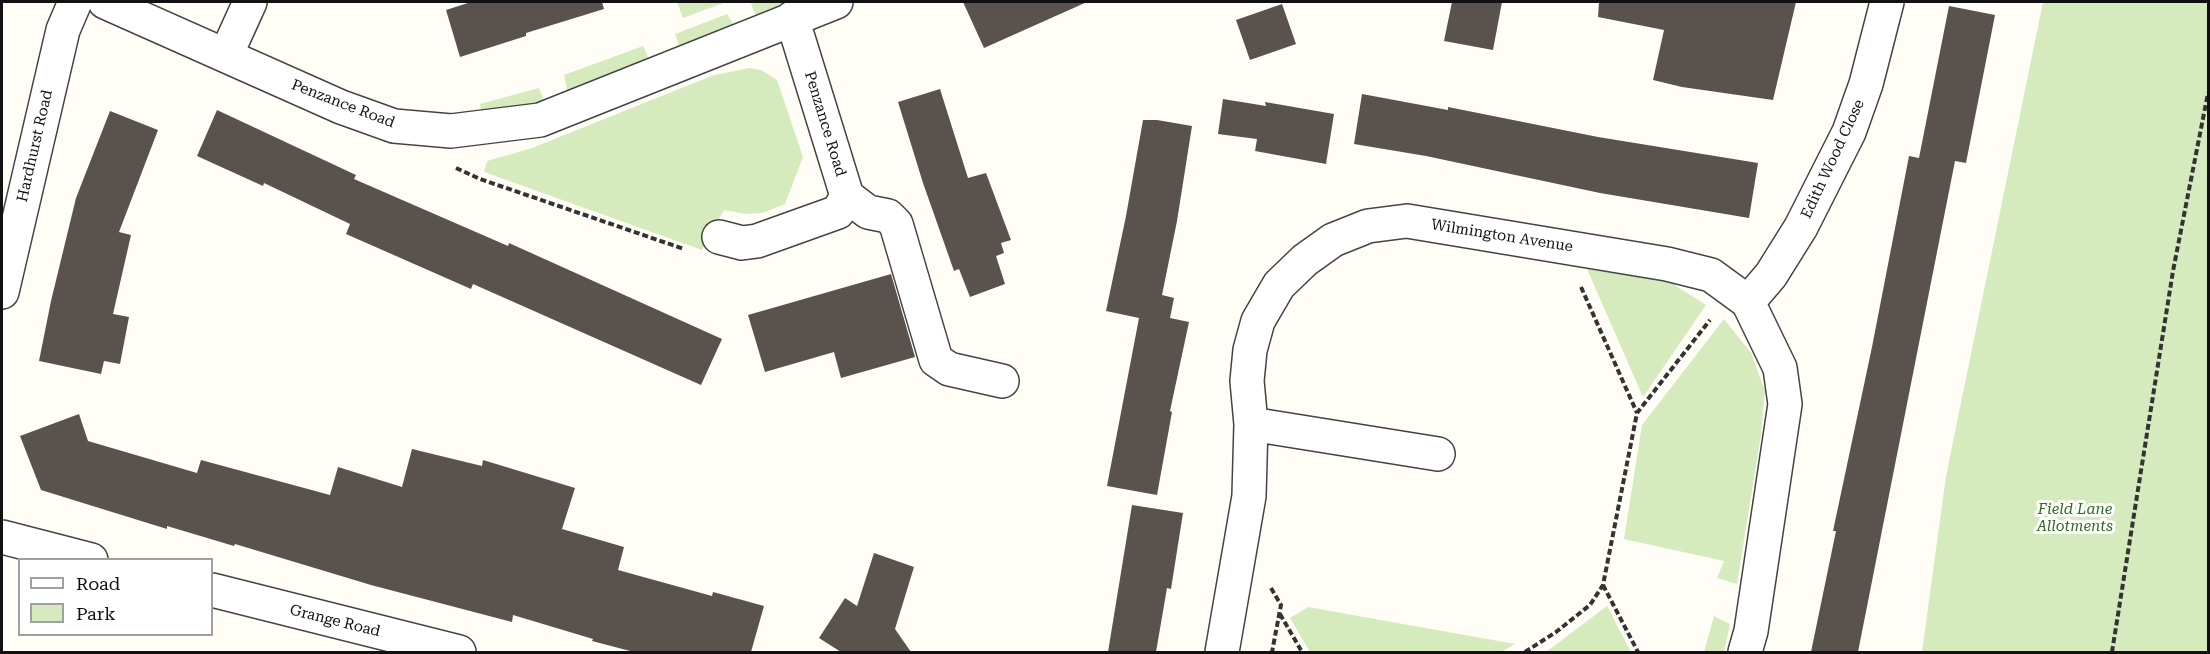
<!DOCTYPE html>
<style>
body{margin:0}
#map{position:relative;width:2210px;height:654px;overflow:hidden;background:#fffdf5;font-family:"Roboto Serif",serif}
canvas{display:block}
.frame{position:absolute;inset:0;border:3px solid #111;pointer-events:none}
.legend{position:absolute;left:18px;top:558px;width:195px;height:78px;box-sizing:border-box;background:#fff;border:2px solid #a0a0a0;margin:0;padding:8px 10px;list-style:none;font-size:18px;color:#111}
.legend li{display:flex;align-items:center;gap:12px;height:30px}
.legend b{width:30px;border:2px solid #a0a0a0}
</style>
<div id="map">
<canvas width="2210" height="654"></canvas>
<div class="frame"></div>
<ul class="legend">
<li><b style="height:8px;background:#fff"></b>Road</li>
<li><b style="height:16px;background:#d5ebbd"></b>Park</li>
</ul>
</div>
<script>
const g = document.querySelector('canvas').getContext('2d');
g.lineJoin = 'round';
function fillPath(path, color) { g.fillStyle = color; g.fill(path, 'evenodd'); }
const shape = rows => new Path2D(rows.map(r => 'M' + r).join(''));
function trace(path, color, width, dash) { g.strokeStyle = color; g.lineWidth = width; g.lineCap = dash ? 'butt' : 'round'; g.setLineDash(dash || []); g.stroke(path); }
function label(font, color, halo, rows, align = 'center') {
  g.font = font + ' "Roboto Serif",serif'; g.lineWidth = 6; g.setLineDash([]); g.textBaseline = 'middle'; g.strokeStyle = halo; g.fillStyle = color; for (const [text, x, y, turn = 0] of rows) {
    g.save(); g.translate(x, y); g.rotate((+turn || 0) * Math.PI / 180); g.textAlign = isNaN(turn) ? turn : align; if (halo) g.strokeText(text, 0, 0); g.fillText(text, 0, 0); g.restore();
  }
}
fillPath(shape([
 [677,2,726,2,683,18],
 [757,2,794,2,756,16,751,4],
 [2043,2,2208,2,2208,652,1922,652,1946,476],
 [727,14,734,26,679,46,675,34],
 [643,46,649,59,567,90,564,75],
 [749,68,761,70,777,80,803,157,785,204,762,213,746,214,724,210,702,250,484,172,487,161,532,148,714,75],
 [539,88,544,101,513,111,482,115,480,104],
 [1587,269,1670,282,1706,305,1643,397],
 [1724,319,1751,353,1765,391,1761,434,1737,584,1717,578,1724,561,1624,539,1642,425],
 [1607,606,1631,652,1546,652],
 [1308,607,1515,644,1501,652,1310,652,1290,618],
 [1714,616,1730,624,1724,652,1704,652]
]), '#d5ebbd');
fillPath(shape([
 [471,2,602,2,604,9,526,33,526,36,460,57,446,10],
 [963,2,1087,2,984,48],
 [1452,2,1502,2,1493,50,1444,41],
 [1599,2,1796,2,1773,100,1682,87,1653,80,1664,30,1598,17],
 [1282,4,1296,44,1250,60,1236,20],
 [1949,6,1995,15,1966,163,1955,161,1858,652,1811,652,1836,531,1833,531,1872,347,1909,156,1919,158],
 [940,89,968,178,986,173,1011,240,1001,243,1004,253,996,256,1005,284,970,297,959,269,954,271,923,183,898,102],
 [1362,94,1448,110,1448,107,1598,137,1758,163,1749,218,1600,193,1426,156,1354,144],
 [1223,99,1266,106,1265,102,1334,114,1326,164,1255,151,1257,139,1218,134],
 [217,110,356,175,354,179,508,246,509,243,722,339,701,385,473,284,471,289,346,234,350,224,264,183,263,186,197,156],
 [110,111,158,130,119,232,131,235,113,314,129,317,120,364,104,361,101,374,39,361,51,301,76,198],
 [1143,120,1157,120,1192,126,1177,221,1162,295,1174,298,1170,318,1189,322,1170,411,1172,412,1157,495,1107,486,1139,318,1106,311,1126,216],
 [891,274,915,357,841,378,834,352,765,372,748,315],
 [79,414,88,441,197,473,201,460,330,495,338,467,402,487,412,449,482,466,483,460,575,488,562,529,624,547,618,570,712,596,713,592,764,606,751,652,634,652,592,641,593,639,513,615,512,622,371,585,235,544,234,546,167,526,167,529,41,490,20,436],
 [1132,505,1183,513,1171,589,1167,588,1156,652,1108,652],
 [874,553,914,567,895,629,911,652,841,652,819,638,845,598,857,606]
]), '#5a524d');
const minor = shape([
 [105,2,341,107,394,126,451,131,540,120,836,2],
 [226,55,250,2],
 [847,196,868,212,888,216,896,224,936,360,949,369,1002,381],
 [719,237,742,243,757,241,838,212,847,196,792,18],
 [2,292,63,30,75,2],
 [1748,302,1771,275,1801,227,1849,132,1866,84,1887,2],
 [1251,424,1438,454],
 [2,537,91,560],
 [212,590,459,652],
 [1222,652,1249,496,1251,424,1247,381,1250,350,1258,321,1279,285,1305,260,1333,240,1368,226,1407,221,1667,264,1711,275,1748,302,1780,368,1785,404,1751,631,1745,652]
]);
trace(minor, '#444', 36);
trace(shape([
 [456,168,480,179,684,249],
 [1581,287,1637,413],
 [1603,585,1638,652],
 [1271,588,1281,605,1272,652],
 [1280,614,1302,652],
 [1525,652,1556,632,1590,605,1603,585,1637,413,1710,320],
 [2112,652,2173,271,2208,93]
]), '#333', 4, [6, 3]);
trace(minor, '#fff', 33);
label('15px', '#111', '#fff', [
 ["Penzance Road",343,104,21],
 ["Penzance Road",825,124,73],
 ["Hardhurst Road",35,146,-77],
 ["Edith Wood Close",1833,159,-65],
 ["Wilmington Avenue",1502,236,9],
 ["Grange Road",335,621,14]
]);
label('italic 15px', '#2f6b1f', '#fff', [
 ["Field Lane",2075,510],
 ["Allotments",2075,527]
]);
</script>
